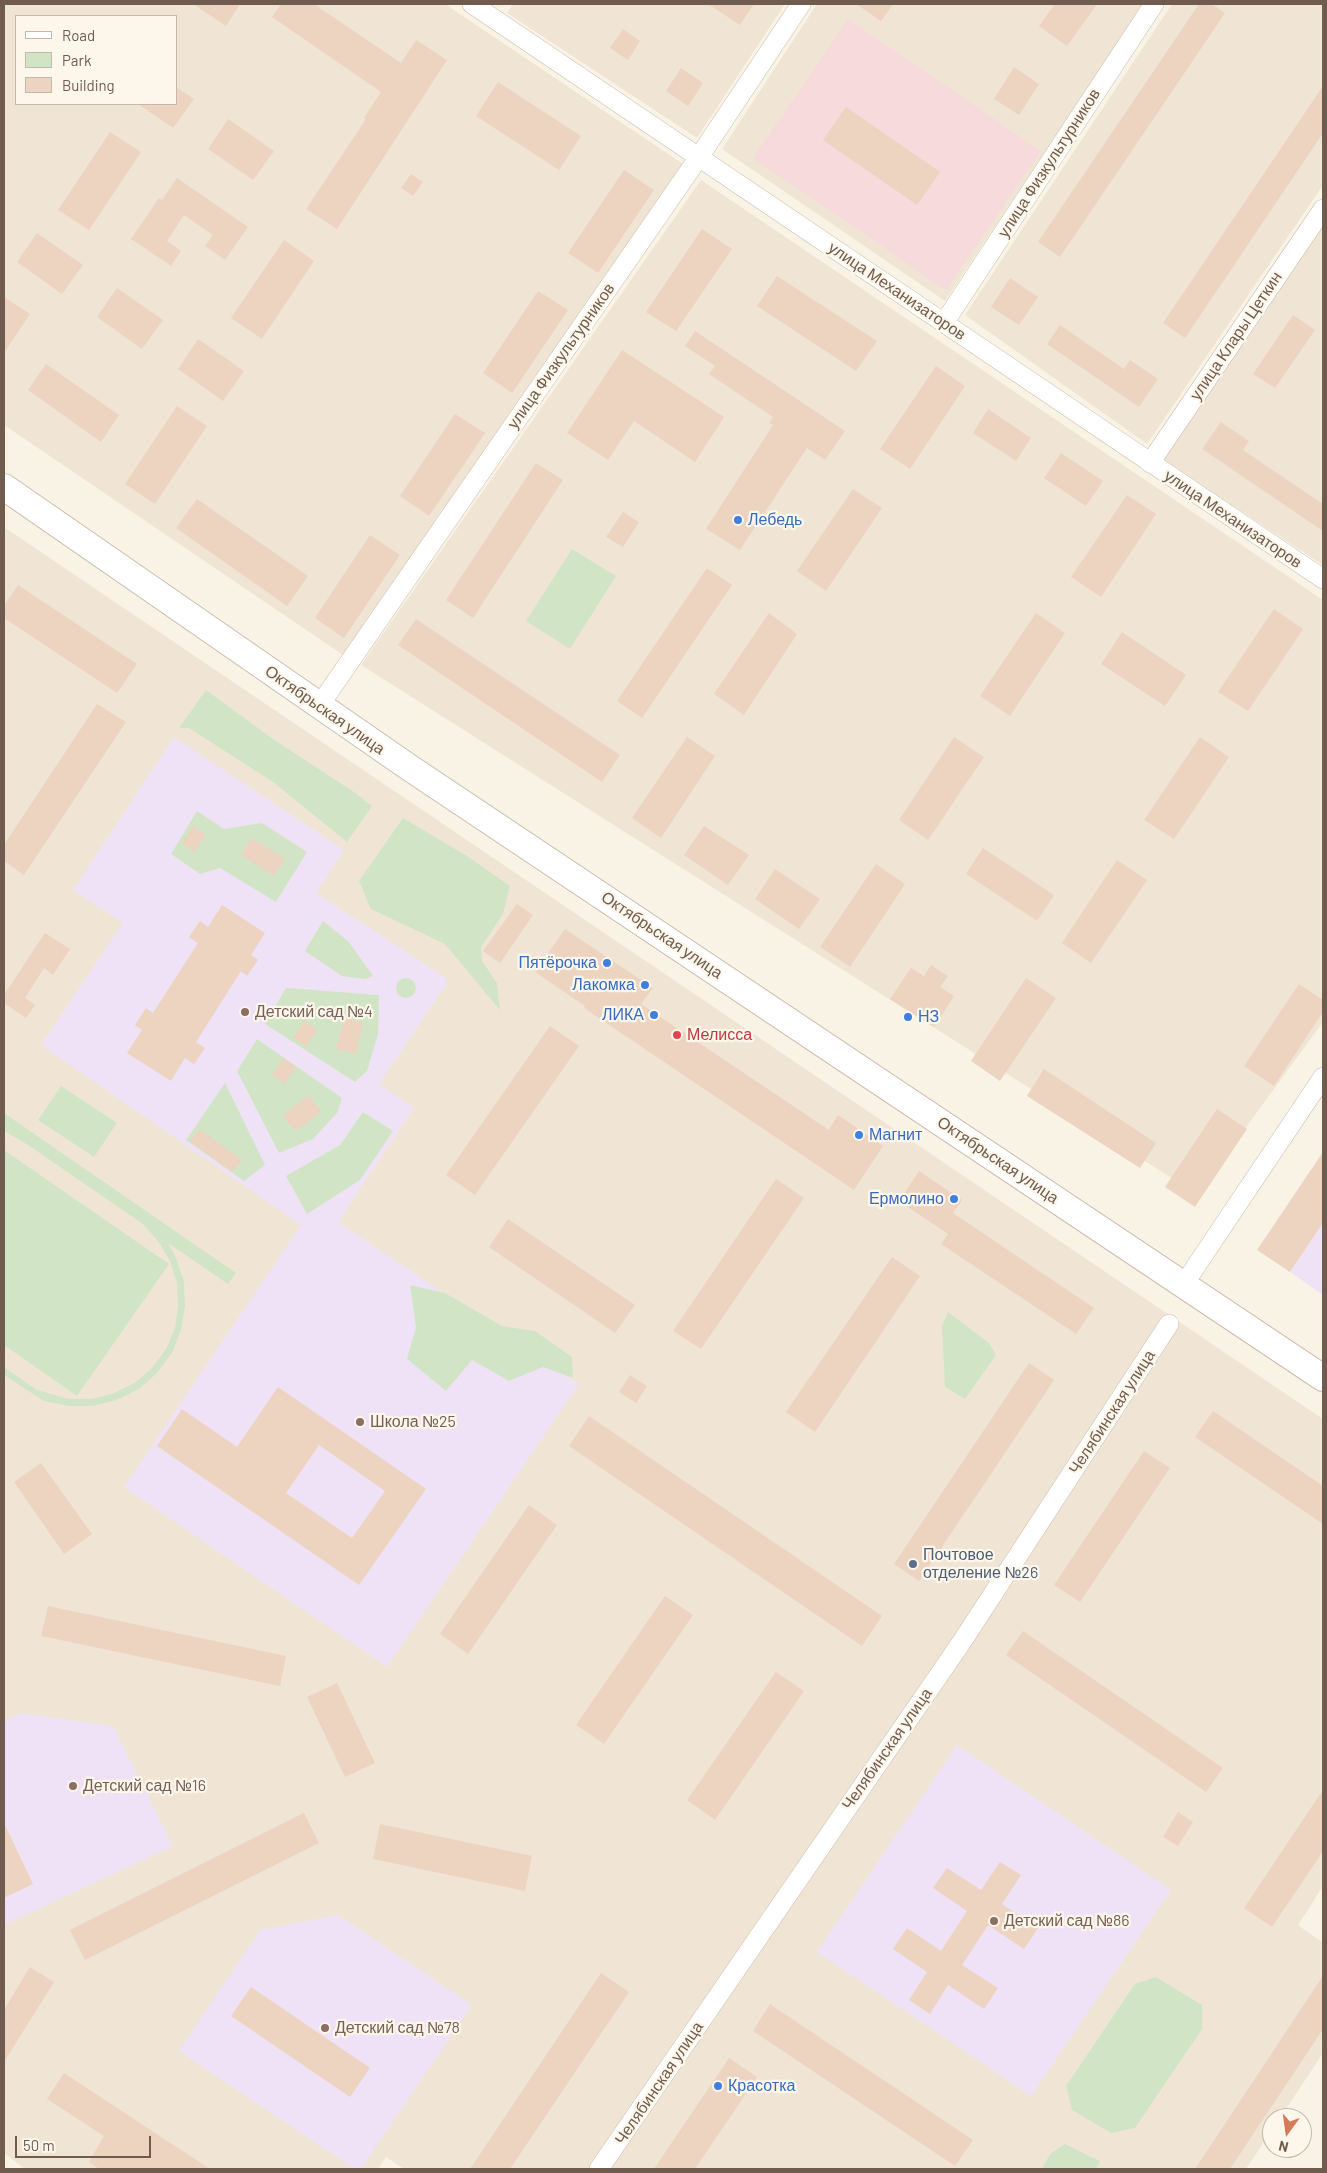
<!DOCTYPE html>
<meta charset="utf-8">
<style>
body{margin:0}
#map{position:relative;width:1327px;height:2173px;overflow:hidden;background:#f9f3e6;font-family:Barlow,sans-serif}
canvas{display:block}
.frame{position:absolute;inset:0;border:5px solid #705c4e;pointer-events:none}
.legend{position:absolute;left:15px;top:15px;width:162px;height:90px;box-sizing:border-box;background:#fdf7eb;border:1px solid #c5b9ac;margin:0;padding:6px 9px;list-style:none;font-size:15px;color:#705c4e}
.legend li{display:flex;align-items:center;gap:10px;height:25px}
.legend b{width:25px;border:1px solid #c5b9ac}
.north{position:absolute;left:1262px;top:2108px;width:50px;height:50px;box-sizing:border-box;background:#fdf7eb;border:1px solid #c5b9ac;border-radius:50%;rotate:194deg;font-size:14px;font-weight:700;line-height:20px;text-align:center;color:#705c4e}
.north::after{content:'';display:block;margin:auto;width:18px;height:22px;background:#d67b59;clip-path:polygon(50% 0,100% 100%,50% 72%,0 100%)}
.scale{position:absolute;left:15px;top:2136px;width:136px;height:22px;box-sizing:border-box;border:2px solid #705c4e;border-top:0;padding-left:6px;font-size:15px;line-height:18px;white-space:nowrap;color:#705c4e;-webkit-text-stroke:4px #fdf7eb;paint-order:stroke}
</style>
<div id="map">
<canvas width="1327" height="2173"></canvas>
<div class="frame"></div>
<ul class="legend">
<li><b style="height:6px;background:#fff"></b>Road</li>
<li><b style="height:14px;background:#d1e5c6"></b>Park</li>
<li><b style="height:14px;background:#ecd4c0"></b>Building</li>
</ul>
<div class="north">N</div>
<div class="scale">50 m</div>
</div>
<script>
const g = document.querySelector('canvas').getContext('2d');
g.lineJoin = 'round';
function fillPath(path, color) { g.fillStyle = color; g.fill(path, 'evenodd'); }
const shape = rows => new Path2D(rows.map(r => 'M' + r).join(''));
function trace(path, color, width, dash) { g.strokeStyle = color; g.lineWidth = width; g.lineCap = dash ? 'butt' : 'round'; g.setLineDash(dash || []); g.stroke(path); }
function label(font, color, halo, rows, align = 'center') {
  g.font = font + ' Barlow,sans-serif'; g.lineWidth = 4.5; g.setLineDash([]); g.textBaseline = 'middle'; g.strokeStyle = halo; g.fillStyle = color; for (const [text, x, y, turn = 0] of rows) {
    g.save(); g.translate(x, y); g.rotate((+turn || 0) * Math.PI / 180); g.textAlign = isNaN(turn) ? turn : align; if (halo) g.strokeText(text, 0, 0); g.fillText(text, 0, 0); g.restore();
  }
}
fillPath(shape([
 [4,4,445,4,686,166,343,655,4,425],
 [16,16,176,16,176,104,16,104],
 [513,4,785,4,697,138,507,13],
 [817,4,1144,4,945,301,722,149],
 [1172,4,1323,4,1323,185,1147,444,965,315],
 [701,180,1323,600,1323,1022,1197,1194,361,665],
 [1323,226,1323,565,1163,460],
 [4,527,1323,1419,1323,1886,1298,1925,1323,1943,1323,2053,1280,2118,1272,2118,1272,2130,1246,2169,404,2169,386,2157,378,2169,25,2169,4,2153]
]), '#f0e5d5');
fillPath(shape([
 [174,737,344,850,316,893,449,980,379,1084,414,1108,338,1222,579,1384,387,1667,124,1487,301,1225,41,1045,123,923,73,890],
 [1323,1223,1323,1295,1290,1272],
 [20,1713,113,1726,173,1846,4,1925,4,1721],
 [957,1745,1171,1890,1031,2096,817,1952],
 [338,1915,472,2005,361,2169,355,2169,179,2051,260,1930]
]), '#f0e2f6');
fillPath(shape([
 [848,19,1041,151,946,290,753,158]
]), '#f6dadc');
fillPath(shape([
 [572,549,616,576,570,649,526,621],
 [206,690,273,739,357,794,372,806,347,842,273,782,189,728,179,728],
 [197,811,224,829,262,823,307,852,276,902,220,868,200,874,171,854],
 [403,818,467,856,510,886,503,914,481,947,482,961,497,983,500,1010,445,944,371,909,359,881],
 [323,921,348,941,373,976,365,979,342,976,305,951],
 '396 988a10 10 0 1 1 20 0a10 10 0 1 1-20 0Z',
 [286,988,379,995,378,1034,367,1071,355,1082,265,1024],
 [257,1039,342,1098,337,1113,313,1139,279,1153,237,1071],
 [225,1083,265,1165,244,1181,186,1140],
 [61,1086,117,1123,94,1157,38,1120],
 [363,1112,393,1131,360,1180,307,1214,286,1176,340,1145],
 [4,1113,236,1273,228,1284,168,1243,176,1258,184,1281,185,1306,181,1330,172,1353,157,1373,139,1389,117,1400,93,1406,68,1406,44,1401,4,1375,4,1367,37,1390,69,1399,92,1399,114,1393,135,1383,152,1368,166,1349,175,1328,178,1306,177,1283,170,1261,158,1241,143,1224,28,1145,4,1131],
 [4,1150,169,1264,77,1396,4,1345],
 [410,1285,445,1293,502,1326,535,1331,572,1357,573,1378,543,1367,509,1381,472,1360,446,1391,407,1359,416,1327],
 [948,1312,989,1343,996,1355,965,1399,945,1387,942,1326],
 [1156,1977,1202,2005,1202,2029,1135,2128,1111,2133,1072,2110,1066,2086,1135,1984],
 [1065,2144,1100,2161,1096,2169,1042,2169,1050,2154]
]), '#d1e5c6');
fillPath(shape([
 [193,4,240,4,226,26],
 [281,4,314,4,401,63,416,40,447,60,337,229,306,209,366,119,364,118,381,92,272,17],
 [708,4,754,4,740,25],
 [856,4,893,4,881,21],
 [1055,4,1097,4,1067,46,1039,26],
 [1199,4,1212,4,1225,13,1060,257,1038,242],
 [623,29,640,41,628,60,610,48],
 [1014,67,1039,84,1019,115,994,99],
 [681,68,703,83,688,106,666,91],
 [498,82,581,136,559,170,476,116],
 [1323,86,1323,133,1185,338,1163,323],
 [176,87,194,99,173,128,138,104,176,104],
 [846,107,940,172,917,205,823,140],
 [228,119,274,151,253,180,208,149],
 [110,132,141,152,89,230,58,210],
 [624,170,654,190,598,273,568,253],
 [411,174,423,182,413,196,401,188],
 [177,178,248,227,225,260,205,246,213,235,184,215,167,241,181,251,171,266,131,239,159,198,162,200],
 [702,229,732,249,676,331,646,312],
 [37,233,83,265,62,294,17,262],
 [284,240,314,261,262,339,231,318],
 [777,276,877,341,856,371,757,306],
 [1010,278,1038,297,1019,325,991,307],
 [117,288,163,320,142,349,97,317],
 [538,291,568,310,512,393,483,373],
 [4,297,30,314,4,353],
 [1293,315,1315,330,1275,388,1253,374],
 [1060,325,1124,369,1130,360,1158,379,1139,407,1047,344],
 [695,331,845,431,825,460,807,448,740,550,706,529,773,425,769,423,773,417,709,374,715,366,685,346],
 [198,339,244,371,223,401,178,369],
 [622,350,724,417,695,462,634,421,608,460,567,433],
 [46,364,119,415,101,442,28,390],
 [936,366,965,386,910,469,880,449],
 [177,406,207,426,155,504,125,484],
 [988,409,1031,438,1016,461,973,433],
 [455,414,485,433,429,516,400,496],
 [1221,422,1249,441,1243,450,1323,504,1323,531,1202,449],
 [1061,453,1103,481,1086,506,1044,478],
 [536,463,563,480,473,618,446,600],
 [853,489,882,508,826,591,797,571],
 [1127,495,1156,514,1101,597,1071,577],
 [197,499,308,576,287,606,176,528],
 [623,512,639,522,623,547,606,537],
 [370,535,400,555,344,638,315,618],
 [707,568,732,585,642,718,617,701],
 [18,585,137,664,117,693,4,618,4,606],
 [1274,609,1303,629,1248,711,1218,692],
 [769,613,797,634,744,715,714,694],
 [1036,613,1065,633,1010,716,980,696],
 [416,619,620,755,602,782,398,645],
 [1122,632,1186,675,1165,706,1101,664],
 [97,704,126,722,24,875,4,861,4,845],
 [687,737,715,756,661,838,632,818],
 [954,737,984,757,928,840,899,820],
 [1200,737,1229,757,1174,839,1144,820],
 [193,826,206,835,195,852,182,843],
 [704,826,749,855,728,885,684,855],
 [252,838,285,859,274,876,241,855],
 [983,848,1054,895,1037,921,966,874],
 [1117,860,1147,880,1091,963,1062,943],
 [876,864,905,884,850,967,820,947],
 [775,869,820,899,799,929,755,899],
 [517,904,533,915,500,963,483,951],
 [222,905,265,933,251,955,258,960,247,976,241,971,196,1042,205,1048,194,1064,185,1058,171,1081,127,1053,142,1030,135,1025,146,1008,153,1013,198,943,189,937,200,921,208,927],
 [565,929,653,988,641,1004,829,1130,838,1115,883,1146,854,1190,584,1008,585,1006,535,972],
 [45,933,70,949,53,975,44,968,25,998,35,1005,26,1018,4,1003,4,995],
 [931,965,948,976,940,987,954,996,934,1027,890,999,911,968,924,976],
 [1026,978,1056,998,1000,1081,971,1061],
 [1299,984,1323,1000,1323,1012,1274,1086,1244,1066],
 [344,1018,363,1023,356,1054,336,1049],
 [304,1021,318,1030,306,1046,293,1038],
 [550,1026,579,1046,475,1195,446,1175],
 [283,1058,296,1067,285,1084,272,1075],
 [1044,1069,1156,1143,1140,1168,1027,1096],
 [308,1095,321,1111,296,1131,283,1116],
 [1217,1109,1247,1129,1195,1207,1165,1187],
 [199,1129,242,1160,233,1172,190,1142],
 [1323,1152,1323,1223,1290,1272,1257,1250],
 [919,1171,962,1200,953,1213,1094,1308,1076,1334,941,1244,948,1234,899,1201],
 [776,1179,804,1198,701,1349,673,1331],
 [508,1219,635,1305,615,1333,489,1247],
 [892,1257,920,1276,815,1432,786,1412],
 [1029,1363,1054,1380,919,1581,894,1564],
 [630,1375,647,1386,636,1403,619,1392],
 [278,1387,426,1489,359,1585,157,1446,182,1409,237,1447],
 [319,1445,385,1491,352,1538,286,1493],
 [1213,1411,1323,1486,1323,1524,1195,1437],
 [589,1416,882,1616,862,1646,569,1446],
 [1144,1451,1170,1468,1080,1602,1054,1585],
 [41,1463,92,1534,64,1554,14,1482],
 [529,1505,557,1525,468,1654,440,1634],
 [665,1596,693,1615,604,1744,576,1725],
 [48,1606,286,1656,280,1686,41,1636],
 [1023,1631,1223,1768,1206,1792,1006,1655],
 [776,1672,804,1691,715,1820,687,1800],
 [337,1683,375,1763,345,1777,307,1697],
 [1323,1790,1323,1851,1272,1927,1244,1908],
 [1178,1812,1193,1822,1178,1846,1163,1837],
 [304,1813,319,1843,85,1960,70,1930],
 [4,1823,33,1884,4,1898],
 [380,1824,532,1856,525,1891,373,1859],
 [1000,1862,1021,1875,1002,1904,1038,1928,1024,1949,988,1925,962,1965,998,1988,984,2009,948,1985,930,2014,909,2000,927,1972,893,1949,907,1928,941,1951,967,1911,933,1888,947,1868,981,1890],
 [30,1967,54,1982,4,2062,4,2010],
 [601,1973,629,1992,510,2169,470,2169],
 [1323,1976,1323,2029,1230,2169,1195,2169],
 [251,1987,370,2068,350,2097,231,2016],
 [770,2004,973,2140,955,2166,753,2031],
 [729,2058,757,2077,695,2169,654,2169],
 [64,2073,210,2169,99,2169,89,2162,104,2136,47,2099]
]), '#ecd4c0');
const street = shape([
 [472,4,1323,579],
 [944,323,1154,4],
 [1150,463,1323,209],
 [319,706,699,157,801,4],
 [1184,1284,1323,1077],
 [599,2169,961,1643,1169,1324]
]);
const secondary = shape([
 [4,487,410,768,1323,1378]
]);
trace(street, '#cabbad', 20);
trace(secondary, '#ccbcac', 28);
trace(street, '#fff', 19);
trace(secondary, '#fff', 26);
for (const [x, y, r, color] of [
 [738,520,5,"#3f7fe0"],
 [607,963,5,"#3f7fe0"],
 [645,985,5,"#3f7fe0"],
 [245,1012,5,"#8d6e63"],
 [654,1015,5,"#3f7fe0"],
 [908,1017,5,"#3f7fe0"],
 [677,1035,5,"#e0444e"],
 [859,1135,5,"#3f7fe0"],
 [954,1199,5,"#3f7fe0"],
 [360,1422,5,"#8d6e63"],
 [913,1564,5,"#5c6f8a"],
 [73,1786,5,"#8d6e63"],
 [994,1921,5,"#8d6e63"],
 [325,2028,5,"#8d6e63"],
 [718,2086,5,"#3f7fe0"]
]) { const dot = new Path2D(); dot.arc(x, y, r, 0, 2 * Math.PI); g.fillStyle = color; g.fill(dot); trace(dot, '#fdf7eb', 2); }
label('16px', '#705c4e', '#fdf7eb', [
 ["улица Физкультурников",1049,163,-57],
 ["улица Механизаторов",897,291,34],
 ["улица Клары Цеткин",1236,336,-56],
 ["улица Физкультурников",561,356,-55],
 ["улица Механизаторов",1233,519,34],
 ["Октябрьская улица",325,710,35],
 ["Октябрьская улица",662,935,34],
 ["Октябрьская улица",998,1160,34],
 ["Челябинская улица",1112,1412,-57],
 ["Челябинская улица",887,1749,-55],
 ["Челябинская улица",659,2083,-56]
]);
label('16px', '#366cbe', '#fdf7eb', [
 ["Лебедь",748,520],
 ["Пятёрочка",597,963,"right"],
 ["Лакомка",635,985,"right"],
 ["ЛИКА",644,1015,"right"],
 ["НЗ",918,1017],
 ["Магнит",869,1135],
 ["Ермолино",944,1199,"right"],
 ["Красотка",728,2086]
], 'left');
label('16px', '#785e54', '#fdf7eb', [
 ["Детский сад №4",255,1012],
 ["Школа №25",370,1422],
 ["Детский сад №16",83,1786],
 ["Детский сад №86",1004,1921],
 ["Детский сад №78",335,2028]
], 'left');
label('16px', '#be3a42', '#fdf7eb', [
 ["Мелисса",687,1035]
], 'left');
label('16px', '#4e5e75', '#fdf7eb', [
 ["Почтовое",923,1555],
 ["отделение №26",923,1573]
], 'left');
</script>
